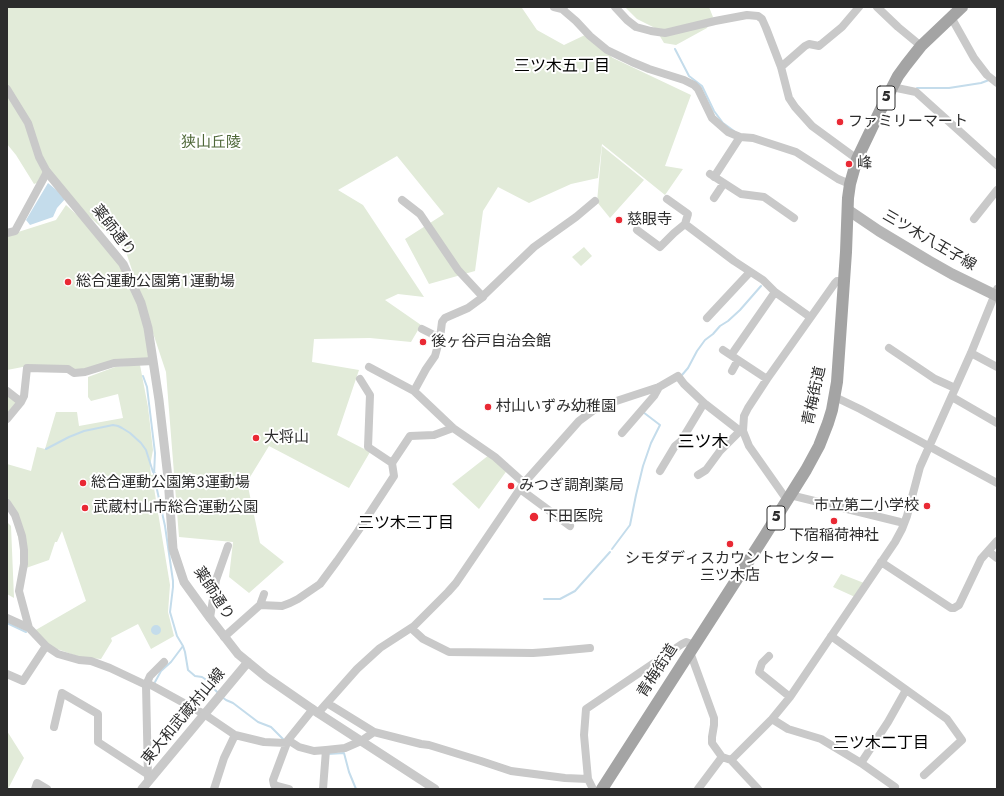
<!DOCTYPE html>
<meta charset="utf-8">
<style>
body{margin:0}
#map{position:relative;width:1004px;height:796px;overflow:hidden;background:#fff;font-family:Jost,sans-serif}
canvas{display:block}
.frame{position:absolute;inset:0;border:8px solid #2c2c2c;pointer-events:none}
</style>
<div id="map">
<canvas width="1004" height="796"></canvas>
<div class="frame"></div>
</div>
<script>
const g = document.querySelector('canvas').getContext('2d');
g.lineJoin = 'round';
function fillPath(path, color) { g.fillStyle = color; g.fill(path, 'evenodd'); }
const shape = rows => new Path2D(rows.map(r => 'M' + r).join(''));
function trace(path, color, width, dash) { g.strokeStyle = color; g.lineWidth = width; g.lineCap = dash ? 'butt' : 'round'; g.setLineDash(dash || []); g.stroke(path); }
function label(font, color, halo, rows, align = 'center') {
  g.font = font + ' Jost,"Noto Sans JP",sans-serif'; g.lineWidth = 4; g.setLineDash([]); g.textBaseline = 'middle'; g.strokeStyle = halo; g.fillStyle = color; for (const [text, x, y, turn = 0] of rows) {
    g.save(); g.translate(x, y); g.rotate((+turn || 0) * Math.PI / 180); g.textAlign = isNaN(turn) ? turn : align; if (halo) g.strokeText(text, 0, 0); g.fillText(text, 0, 0); g.restore();
  }
}
fillPath(shape([
 [7,7,520,7,522,8,537,30,564,45,585,35,613,58,691,95,665,166,683,169,665,195,602,144,598,178,571,184,529,203,498,187,483,211,475,271,429,284,405,239,444,214,397,156,338,190,363,205,424,297,398,294,385,300,421,325,411,342,370,338,314,339,312,362,359,370,337,435,370,452,349,488,269,446,247,482,260,543,284,562,249,593,229,577,233,542,179,537,166,372,125,249,48,179,34,184,16,155,7,144],
 [625,7,709,7,713,17,707,28,676,45,664,43,655,28,637,19],
 [602,146,644,180,610,218,597,202],
 [66,205,94,230,119,264,139,299,156,360,85,371,33,365,7,370,7,235,15,233,56,220],
 [584,247,592,256,581,266,572,257],
 [140,365,148,407,153,450,150,466,151,475,159,474,161,484,161,486,154,488,170,585,168,612,174,636,151,649,138,624,111,638,112,641,101,659,80,657,57,649,47,643,34,631,86,601,62,531,57,542,55,542,49,560,26,568,9,502,7,497,7,464,31,471,37,447,45,449,56,412,77,412,79,426,123,418,118,394,91,401,88,397,88,377,115,367],
 [7,394,18,400,7,414],
 [489,455,508,469,479,509,452,484],
 [7,522,11,526,14,598,7,594],
 [841,574,864,583,855,597,833,587],
 [7,731,24,758,8,789,7,789]
]), '#e2ebd9');
fillPath(shape([
 [48,183,66,198,57,208,53,217,30,225,26,220],
 '151 630a5 5 0 1 1 10 0a5 5 0 1 1-10 0Z'
]), '#c4dceb');
trace(shape([
 [675,49,689,76,702,86,714,111,723,123,734,131],
 [917,88,949,88,981,83,989,80],
 [682,375,688,368,697,351,705,340,713,334,720,326,728,321,740,310,761,286],
 [143,376,147,387,155,453,154,476,165,526,173,581,173,587,170,612,177,636,183,646,185,652,188,670,195,676,202,677,205,679,219,694],
 [46,449,69,437,84,431,113,425,118,426,122,428,130,433,141,443,146,450,153,472,155,473],
 [612,549,630,525,636,495,643,466,651,443,660,425,643,412],
 [544,599,560,599,575,591,610,552],
 [7,623,26,632],
 [155,682,161,671,171,662,183,646],
 [222,697,226,700,233,703,258,722,271,727,284,740],
 [328,754,344,753,349,772,356,789]
]), '#c4dceb', 2);
trace(shape([
 [554,7,562,9],
 [564,7,562,9,576,21,590,36,607,50,632,62,649,69,684,80,694,85,698,89,712,118,728,132,740,137,753,138,796,152,838,179,850,184],
 [615,7,627,20,636,27,651,31,665,33,715,21,747,15,758,16,762,19,766,28,781,67,789,98,795,107,812,126,857,159],
 [877,7,898,27,921,46],
 [951,17,974,58,987,75,997,83],
 [781,67,805,46,809,44,819,46,842,27,859,7],
 [892,87,916,92,997,165],
 [7,89,28,123,39,157,47,172,15,231,7,233],
 [710,174,741,194,764,197,794,218],
 [714,177,740,137],
 [714,198,724,183],
 [402,200,420,214,458,270,483,297,468,308,445,318,442,322,440,338,435,356,426,369,414,391],
 [974,219,997,190],
 [685,224,734,261,763,280,775,292,810,317],
 [637,230,660,247,674,233,685,224,688,214,667,199],
 [482,297,534,247,576,217,595,201],
 [707,318,750,272],
 [422,329,440,338],
 [889,348,935,379,955,388],
 [723,350,767,379],
 [734,351,775,292],
 [971,353,997,367],
 [369,367,414,391,453,428,495,457,524,483],
 [732,371,738,360],
 [360,379,370,395,368,447,392,463],
 [7,391,21,402],
 [835,397,860,409,997,483],
 [952,397,997,423],
 [7,419,21,402,24,396,27,368,68,369,74,373,85,372,114,363,153,361],
 [622,433,654,396,659,387],
 [660,471,675,446,681,441,704,403],
 [698,475,706,470,720,451,740,431],
 [520,489,570,526],
 [790,495,900,522,904,524],
 [787,500,749,446,743,431,744,416,748,408,767,379,835,283,837,281,844,281],
 [7,503,15,515,22,536,24,550,24,564,19,591,29,628],
 [988,551,997,558],
 [881,562,951,608,954,608,959,605,981,559,997,541],
 [260,605,264,594],
 [7,618,29,628,46,646,58,654,79,660,91,661,110,668,146,685,151,685,204,714,235,735,264,742,286,743],
 [210,618,216,580,228,546],
 [411,628,423,639,449,652,533,653,547,652,590,648],
 [831,636,947,719,962,740,924,775],
 [224,637,260,605,282,606,290,603,298,599,320,584,337,561,358,531,394,476,392,463,410,436,434,435,453,428],
 [690,652,714,718,714,725,712,737,712,743,722,757,731,760,758,789],
 [769,656,762,663,759,672,790,697],
 [7,674,23,681,46,646],
 [327,703,374,732,421,744,429,745,481,761,511,771,565,778,588,779],
 [318,713,357,669,380,648,414,626,448,592,456,583,524,483,579,421,598,407,659,387,678,376,684,384,704,403,740,431,743,431],
 [772,719,788,729,821,739,861,763,888,722,906,690],
 [54,727,62,693,98,714,98,742,147,774],
 [288,740,299,747,314,751,326,750,345,748,361,741,374,732],
 [731,760,772,719,790,697,895,542,902,529,907,516,920,467,971,353,997,289],
 [861,763,895,787],
 [148,778,146,685,150,676,164,662],
 [35,789,37,783,47,789],
 [214,789,224,758,235,735],
 [289,789,274,785,273,780,288,740,313,709],
 [323,789,326,750],
 [593,789,588,779,584,735,586,709,682,644,686,642,694,645],
 [698,789,722,757]
]), '#c9c9c9', 8);
trace(shape([
 [47,172,123,264,141,303,148,328,159,400,168,478,173,549,184,582,210,618,238,654,266,677,318,713,435,789],
 [142,789,248,662]
]), '#c9c9c9', 9);
trace(shape([
 [848,210,879,231,929,261,952,274,997,296]
]), '#b6b6b6', 11);
trace(shape([
 [602,789,764,537,806,470,819,446,828,423,832,410,837,382,846,252,848,198,850,184,857,159,879,113,898,76,906,65,921,46,962,7]
]), '#a4a4a4', 12);
for (const [x, y, r, color] of [
 [840,122,4,"#e92934"],
 [849,164,4,"#e92934"],
 [619,220,4,"#e92934"],
 [68,282,4,"#e92934"],
 [423,342,4,"#e92934"],
 [488,407,4,"#e92934"],
 [256,438,4,"#e92934"],
 [83,483,4,"#e92934"],
 [511,486,4,"#e92934"],
 [927,506,4,"#e92934"],
 [85,508,4,"#e92934"],
 [534,517,5,"#e92934"],
 [834,521,4,"#e92934"],
 [730,544,4,"#e92934"]
]) { const dot = new Path2D(); dot.arc(x, y, r, 0, 2 * Math.PI); g.fillStyle = color; g.fill(dot); trace(dot, '#fff', 1.5); }
for (const [x, y, w] of [
 [886,98,18],
 [776,518,18]
]) { const box = new Path2D(); box.roundRect(x - w / 2, y - 12, w, 24, 3); g.fillStyle = '#fff'; g.fill(box); trace(box, '#2c2c2c', 1); }
label('bold 14px', '#2c2c2c', null, [
 ["5",886,98],
 ["5",776,518]
]);
label('15px', '#2c2c2c', '#fff', [
 ["ファミリーマート",848,122],
 ["峰",857,164],
 ["慈眼寺",627,220],
 ["総合運動公園第１運動場",76,282],
 ["後ヶ谷戸自治会館",431,342],
 ["村山いずみ幼稚園",496,407],
 ["大将山",264,438],
 ["総合運動公園第３運動場",91,483],
 ["みつぎ調剤薬局",519,486],
 ["市立第二小学校",919,506,"right"],
 ["武蔵村山市総合運動公園",93,508],
 ["下田医院",543,517],
 ["下宿稲荷神社",834,536,"center"],
 ["シモダディスカウントセンター",730,559,"center"],
 ["三ツ木店",730,576,"center"]
], 'left');
label('15px', '#4f6839', '#fff', [
 ["狭山丘陵",211,143]
]);
label('15px', '#2c2c2c', '#fff', [
 ["薬師通り",113,231,52],
 ["三ツ木八王子線",929,241,30],
 ["青梅街道",815,396,-78],
 ["薬師通り",213,594,57],
 ["青梅街道",658,671,-57],
 ["東大和武蔵村山線",184,717,-50]
]);
label('16px', '#000', '#fff', [
 ["三ツ木五丁目",562,67],
 ["三ツ木三丁目",406,524],
 ["三ツ木二丁目",881,744]
]);
label('17px', '#000', '#fff', [
 ["三ツ木",703,443]
]);
</script>
